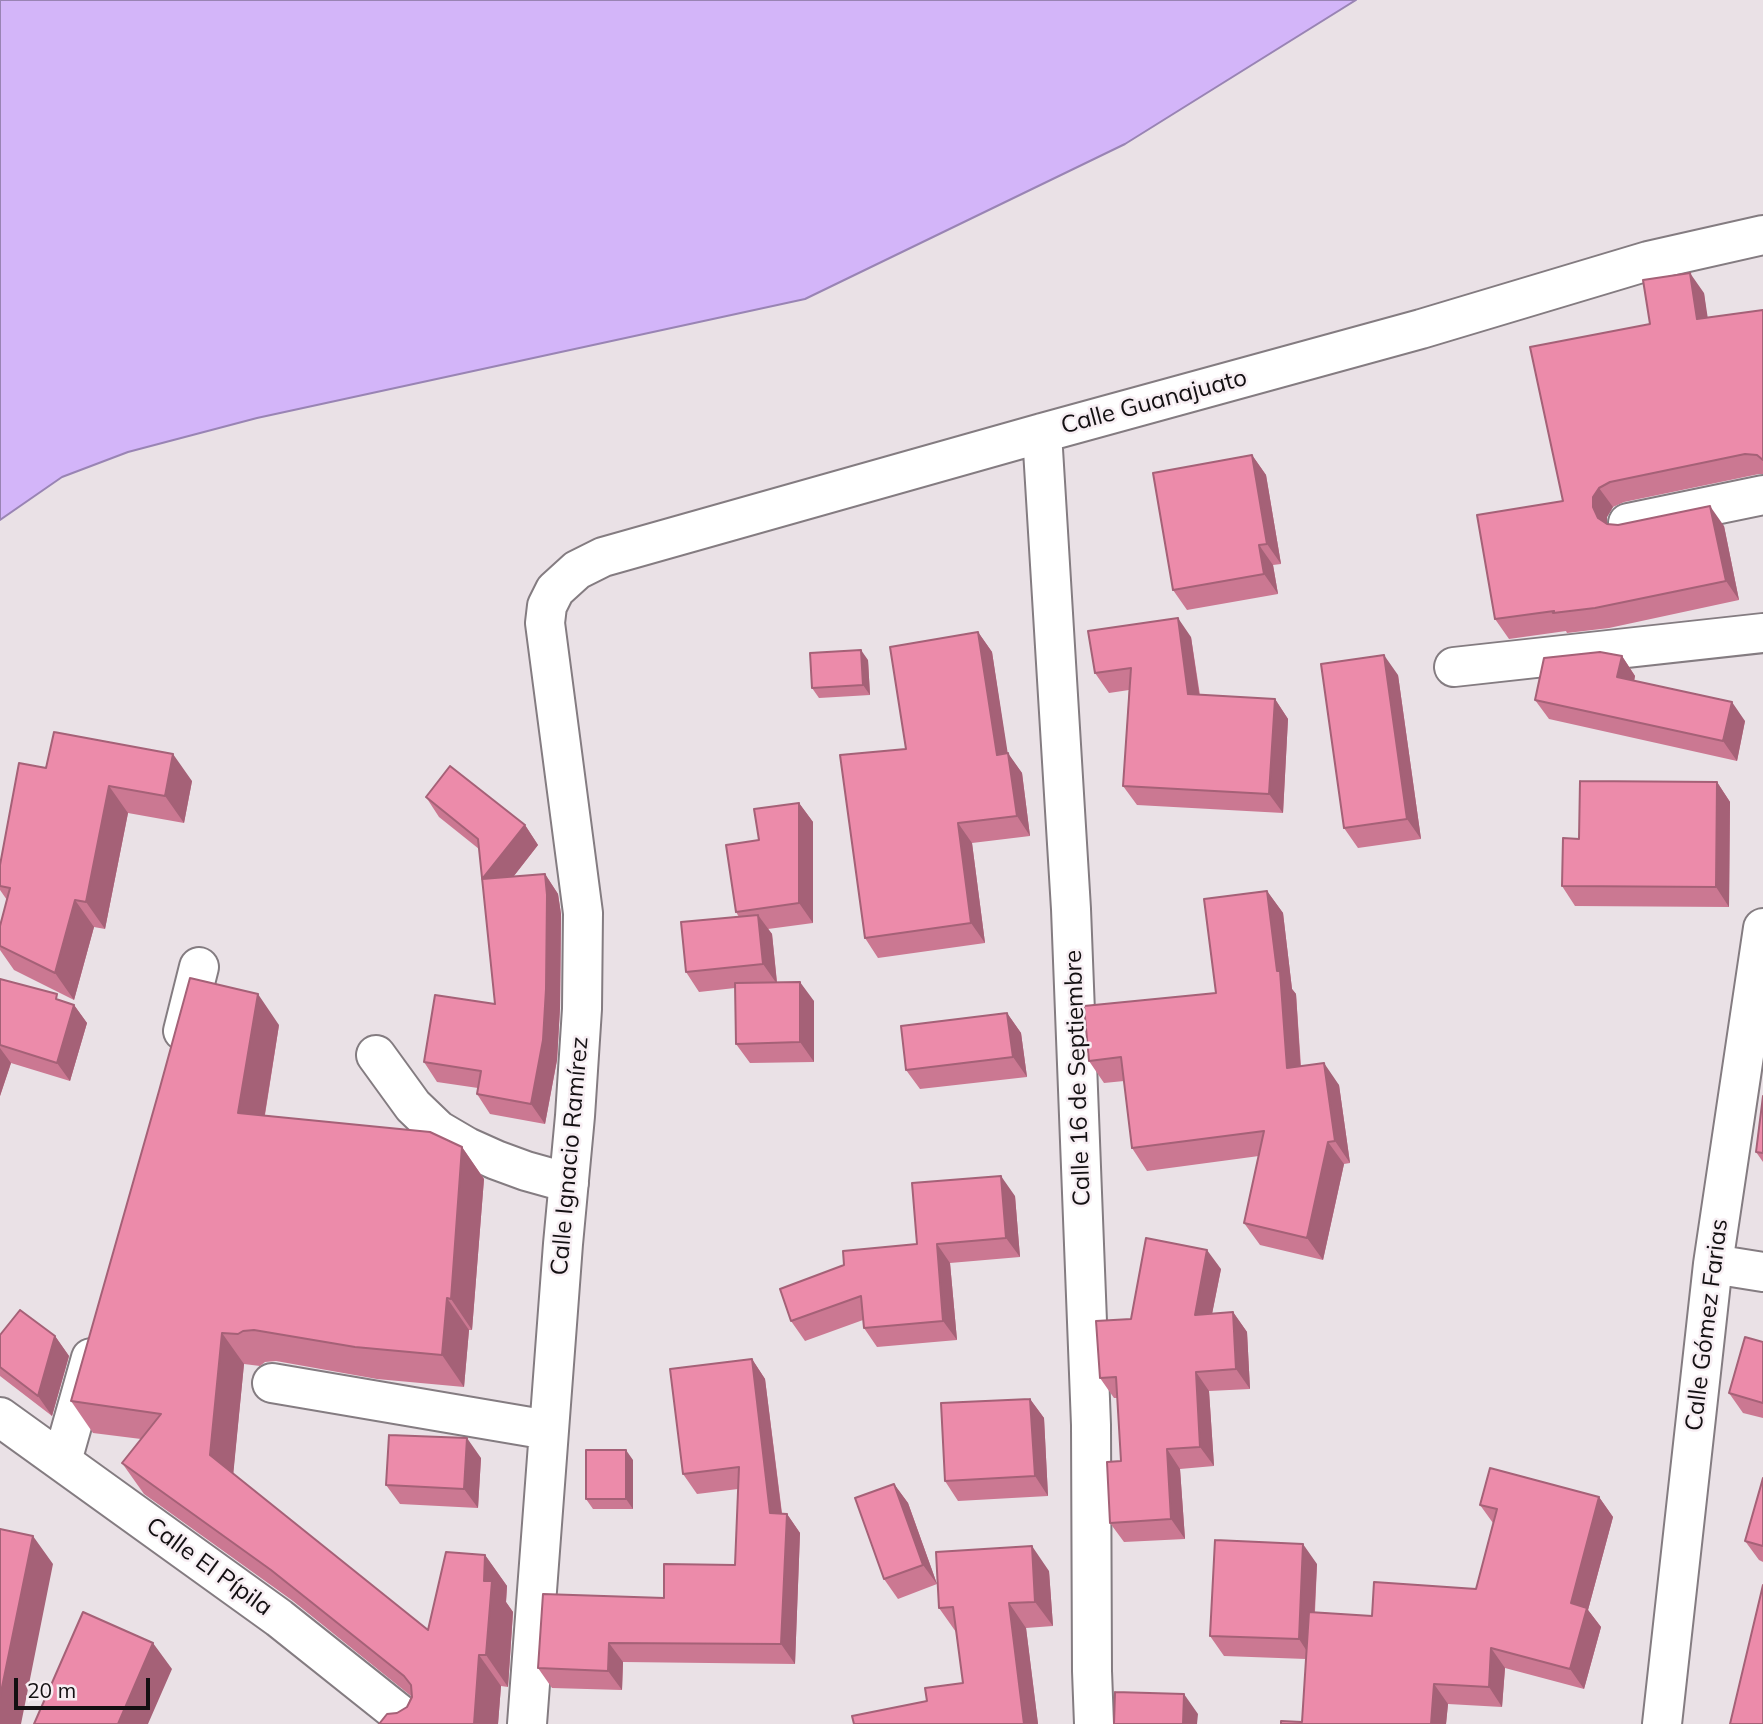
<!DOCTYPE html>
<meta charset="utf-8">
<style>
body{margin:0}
#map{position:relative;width:1763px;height:1724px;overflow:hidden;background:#eae1e6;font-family:Mulish,sans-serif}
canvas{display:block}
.scale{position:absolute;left:14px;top:1678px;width:136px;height:32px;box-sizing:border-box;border:4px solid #131012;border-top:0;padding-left:9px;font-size:21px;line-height:24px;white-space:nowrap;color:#131012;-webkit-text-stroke:5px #f7eef3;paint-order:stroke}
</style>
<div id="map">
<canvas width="1763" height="1724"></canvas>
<div class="scale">20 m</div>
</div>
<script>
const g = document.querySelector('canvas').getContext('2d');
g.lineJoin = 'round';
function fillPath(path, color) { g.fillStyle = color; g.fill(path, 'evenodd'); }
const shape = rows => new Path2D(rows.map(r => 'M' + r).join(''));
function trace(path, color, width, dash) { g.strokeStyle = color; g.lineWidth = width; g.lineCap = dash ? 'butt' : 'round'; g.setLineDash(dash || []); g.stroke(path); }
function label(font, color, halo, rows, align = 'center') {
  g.font = font + ' Mulish,sans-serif'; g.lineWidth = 5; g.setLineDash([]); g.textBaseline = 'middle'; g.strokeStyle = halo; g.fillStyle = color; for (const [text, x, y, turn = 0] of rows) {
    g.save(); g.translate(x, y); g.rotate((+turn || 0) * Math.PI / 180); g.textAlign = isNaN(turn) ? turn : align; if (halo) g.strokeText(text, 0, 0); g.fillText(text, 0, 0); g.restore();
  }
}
const water = shape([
 [0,0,1356,0,1125,144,805,299,257,418,128,452,62,477,0,520,0,0]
]);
fillPath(water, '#d3b5f9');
trace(water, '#9984b4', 2);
const minor = shape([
 [1042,433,1071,909,1091,1425,1092,1671,1094,1724],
 [1628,523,1763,495],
 [1454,667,1763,633],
 [183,1031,199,967],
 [376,1055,413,1106,438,1130,467,1147,496,1160,526,1171,569,1183],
 [1713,1264,1763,1272],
 [272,1383,548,1430],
 [0,1417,279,1618,412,1724],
 [62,1461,91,1358],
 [527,1724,563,1244,575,1116,582,1009,583,913,545,623,547,606,555,590,577,570,603,557,1042,433,1421,329,1648,261,1763,235],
 [1662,1724,1713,1264,1763,928]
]);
trace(minor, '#847c81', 42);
trace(minor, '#fff', 38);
fillPath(shape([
 [1704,293,1707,318,1763,310,1763,474,1759,474,1624,502,1613,507,1607,517,1607,524,1724,526,1739,600,1609,628,1567,633,1566,631,1509,639,1495,619,1563,501,1650,324],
 [1252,455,1266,475,1281,564,1273,565,1278,594,1187,610,1173,590],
 [978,632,992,652,1007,753,1022,773,1030,836,972,843,985,943,878,958,865,938,906,749],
 [1191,637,1200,695,1275,699,1288,719,1283,813,1137,805,1123,786,1129,690,1109,693,1095,673],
 [1622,656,1635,676,1634,681,1745,721,1737,761,1549,719,1535,700],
 [868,660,870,695,819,698,812,688],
 [1398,675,1421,839,1358,848,1344,828],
 [46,768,192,781,184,823,128,813,105,929,94,927,74,1000,14,970,0,950,0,926,7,900,0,890,0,865],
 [1717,782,1730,802,1729,907,1575,906,1562,886],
 [426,797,525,825,538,845,513,877,545,874,558,894,561,914,560,1008,557,1060,545,1124,490,1114,477,1094,478,1088,437,1082,424,1062,495,1004,479,849,439,817],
 [799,803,813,822,813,923,768,929,772,934,777,982,814,1001,814,1062,750,1063,736,1044,735,988,699,992,686,972,739,917,736,912,759,840],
 [1267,891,1283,913,1292,989,1296,994,1301,1066,1339,1085,1350,1163,1344,1164,1323,1260,1260,1245,1244,1223,1259,1156,1147,1171,1132,1148,1124,1081,1104,1083,1089,1061,1216,993],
 [0,979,74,1005,87,1023,70,1081,11,1063,0,1096],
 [1007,1013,1021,1033,1027,1077,920,1089,906,1070],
 [279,1025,265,1115,462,1147,484,1179,472,1330,469,1330,464,1387,377,1379,276,1361,265,1362,260,1366,244,1364,233,1474,428,1630,485,1555,507,1586,506,1602,513,1612,508,1687,501,1686,498,1724,379,1724,407,1707,411,1696,293,1601,144,1494,122,1463,141,1439,93,1433,71,1401],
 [1763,1096,1763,1162,1756,1152],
 [1015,1196,1020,1257,950,1263,957,1340,877,1347,864,1328,863,1320,805,1341,791,1321,917,1244],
 [1221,1269,1212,1314,1233,1312,1247,1332,1250,1389,1209,1391,1214,1466,1180,1469,1185,1539,1124,1542,1110,1523,1121,1461,1117,1398,1114,1398,1100,1378,1131,1319],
 [0,1335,55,1336,69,1356,52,1416,0,1376],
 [1763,1342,1763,1418,1743,1413,1729,1393],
 [752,1359,765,1379,782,1513,787,1514,800,1533,795,1664,623,1662,622,1690,552,1688,538,1668,664,1598,735,1565,738,1489,697,1494,683,1474],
 [1030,1399,1044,1418,1048,1496,958,1501,945,1481],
 [481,1458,478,1508,400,1504,386,1485],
 [633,1460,633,1509,593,1509,586,1499],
 [1763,1478,1763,1562,1759,1560,1745,1541],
 [894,1484,908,1503,937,1584,898,1599,884,1579],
 [1599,1497,1613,1517,1588,1610,1601,1627,1584,1689,1505,1668,1502,1707,1448,1704,1446,1724,1281,1724,1302,1722,1306,1659,1224,1656,1210,1636,1317,1564,1315,1612,1372,1616,1476,1589,1493,1523,1480,1505],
 [1049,1571,1053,1626,1026,1628,1038,1724,927,1701,963,1683,956,1632,939,1608]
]), '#cb7892');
fillPath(shape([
 [1690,273,1704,293,1711,339,1697,319],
 [1252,455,1266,475,1281,564,1267,544],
 [1599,488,1613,507,1607,517,1607,527,1598,518,1593,507,1593,497],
 [1710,506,1724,526,1739,600,1726,581],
 [1259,545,1273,565,1278,594,1264,574],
 [1178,618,1191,637,1202,714,1188,694],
 [978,632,992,652,1011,774,997,755],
 [861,650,868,660,870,695,863,685],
 [1384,655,1398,675,1421,839,1407,819],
 [1622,656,1635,676,1631,697,1617,677],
 [1275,699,1288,719,1283,813,1269,794],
 [1732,702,1745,721,1737,761,1723,741],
 [1008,753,1022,773,1030,836,1017,816],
 [173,754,192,781,184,823,165,796],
 [1717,782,1730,802,1729,907,1716,887],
 [109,786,128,813,105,929,86,902],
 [799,803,813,822,813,923,799,903],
 [958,823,972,843,985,943,971,923],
 [525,825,538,845,496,899,482,879],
 [545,874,558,894,561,914,560,1008,557,1060,545,1124,531,1104],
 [1267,891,1283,913,1292,989,1296,994,1302,1091,1287,1068,1277,971],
 [75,900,94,927,74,1000,55,973],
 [758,915,772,934,777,984,763,964],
 [800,982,814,1001,814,1062,800,1042],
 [258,994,279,1025,260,1144,238,1113],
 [74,1005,87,1023,70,1081,57,1063],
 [1007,1013,1021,1033,1027,1077,1013,1057],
 [0,1048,11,1063,0,1096],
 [1324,1063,1339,1085,1350,1163,1335,1141],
 [1328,1142,1344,1164,1323,1260,1307,1238],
 [462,1147,484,1179,472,1330,451,1299],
 [1001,1176,1015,1196,1020,1257,1006,1238],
 [937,1244,950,1263,957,1340,943,1321],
 [1207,1250,1221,1269,1208,1334,1195,1315],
 [447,1298,469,1330,464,1387,442,1355],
 [1233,1312,1247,1332,1250,1389,1236,1369],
 [222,1333,244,1364,232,1487,210,1455],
 [55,1336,69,1356,52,1416,38,1396],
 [752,1359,765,1379,784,1532,770,1513],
 [1196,1372,1209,1391,1214,1466,1200,1447],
 [1030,1399,1044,1418,1048,1496,1035,1476],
 [467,1438,481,1458,478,1508,464,1489],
 [1167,1449,1180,1469,1185,1539,1171,1519],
 [626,1450,633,1460,633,1509,626,1499],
 [894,1484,908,1503,937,1584,923,1565],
 [1599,1497,1613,1517,1588,1610,1601,1627,1584,1689,1570,1669,1571,1603],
 [787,1514,800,1533,795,1664,781,1644],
 [33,1536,53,1564,21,1724,0,1724,0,1697],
 [1303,1544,1317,1564,1312,1659,1299,1639],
 [1032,1546,1049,1571,1053,1626,1035,1602],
 [485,1555,507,1586,506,1602,513,1612,508,1687,486,1655,484,1581],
 [1009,1603,1026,1628,1038,1724,1024,1724],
 [153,1643,172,1669,148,1724,118,1724],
 [609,1643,623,1662,622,1690,608,1671],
 [1491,1648,1505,1668,1502,1707,1489,1687],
 [479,1655,501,1686,498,1724,474,1724],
 [1434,1684,1448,1704,1446,1724,1431,1724],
 [1184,1694,1198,1714,1197,1724,1183,1724]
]), '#a56177');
const building = shape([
 [1690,273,1697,319,1763,310,1763,460,1757,455,1745,454,1610,482,1599,488,1593,497,1593,507,1598,518,1607,524,1618,525,1710,506,1726,581,1595,608,1553,613,1554,611,1495,619,1477,515,1563,501,1530,347,1650,324,1643,280,1690,273],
 [1252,455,1267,544,1259,545,1264,574,1173,590,1153,473,1252,455],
 [1178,618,1188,694,1275,699,1269,794,1123,786,1131,668,1095,673,1088,631,1178,618],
 [978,632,997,755,1008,753,1017,816,958,823,971,923,865,938,840,755,906,749,890,647,978,632],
 [861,650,863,685,812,688,810,653,861,650],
 [1600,652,1622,656,1617,677,1732,702,1723,741,1535,700,1544,658,1600,652],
 [1384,655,1407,819,1344,828,1321,664,1384,655],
 [54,732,173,754,165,796,109,786,86,902,75,900,55,973,0,946,0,926,10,888,0,886,0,865,19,763,46,768,54,732],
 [450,766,525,825,482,879,545,874,547,895,546,989,543,1040,531,1104,477,1094,481,1071,424,1062,435,995,495,1004,478,839,426,797,450,766],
 [1580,781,1717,782,1716,887,1562,886,1563,838,1579,839,1580,781],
 [799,803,799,903,736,912,726,845,759,840,754,809,799,803],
 [1267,891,1277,971,1280,971,1287,1068,1324,1063,1335,1141,1328,1142,1307,1238,1244,1223,1264,1131,1132,1148,1121,1057,1089,1061,1084,1006,1216,993,1204,899,1267,891],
 [758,915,763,964,686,972,681,922,758,915],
 [190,978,258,994,238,1113,430,1132,462,1147,451,1299,447,1298,442,1355,355,1347,254,1330,243,1331,238,1334,222,1333,210,1455,428,1630,446,1552,485,1555,484,1581,492,1581,486,1655,479,1655,474,1724,379,1724,387,1714,397,1713,407,1707,412,1697,411,1685,404,1676,271,1570,122,1463,161,1414,71,1401,159,1091,190,978],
 [0,979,57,994,56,999,74,1005,57,1063,0,1045,0,979],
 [800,982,800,1042,736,1044,735,983,800,982],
 [1007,1013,1013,1057,906,1070,901,1026,1007,1013],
 [1763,1096,1763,1153,1756,1152,1763,1096],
 [1001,1176,1006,1238,937,1244,943,1321,864,1328,861,1296,791,1321,780,1289,844,1265,843,1251,917,1244,912,1183,1001,1176],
 [1146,1238,1207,1250,1195,1315,1233,1312,1236,1369,1196,1372,1200,1447,1167,1449,1171,1519,1110,1523,1107,1462,1121,1461,1116,1377,1100,1378,1096,1321,1131,1319,1146,1238],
 [20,1310,55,1336,38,1396,0,1367,0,1335,20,1310],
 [1745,1337,1763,1342,1763,1403,1729,1393,1745,1337],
 [752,1359,770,1513,787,1514,781,1644,609,1643,608,1671,538,1668,543,1594,664,1598,664,1564,735,1565,739,1467,683,1474,670,1369,752,1359],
 [1030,1399,1035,1476,945,1481,941,1403,1030,1399],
 [389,1435,467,1438,464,1489,386,1485,389,1435],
 [586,1450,626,1450,626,1499,586,1499,586,1450],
 [1490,1468,1599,1497,1571,1603,1587,1608,1570,1669,1491,1648,1489,1687,1434,1684,1431,1724,1281,1724,1281,1721,1302,1722,1309,1612,1372,1616,1374,1582,1476,1589,1497,1509,1480,1505,1490,1468],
 [1763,1478,1763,1546,1745,1541,1763,1478],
 [894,1484,923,1565,884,1579,855,1498,894,1484],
 [0,1529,33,1536,0,1697,0,1529],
 [1215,1540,1303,1544,1299,1639,1210,1636,1215,1540],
 [1032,1546,1035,1602,1009,1603,1024,1724,854,1724,852,1716,927,1701,925,1688,963,1683,953,1607,939,1608,936,1552,1032,1546],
 [1763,1585,1763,1724,1730,1724,1763,1585],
 [83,1612,153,1643,118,1724,34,1724,83,1612],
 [1115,1692,1184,1694,1183,1724,1114,1724,1115,1692]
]);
fillPath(building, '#ec8baa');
trace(building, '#a56177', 2);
label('24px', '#131012', '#f7eef3', [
 ["Calle Guanajuato",1154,402,-15],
 ["Calle 16 de Septiembre",1078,1078,-92],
 ["Calle Ignacio Ramírez",570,1156,-85],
 ["Calle Gómez Farias",1707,1325,-83],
 ["Calle El Pípila",209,1567,36]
]);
</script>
